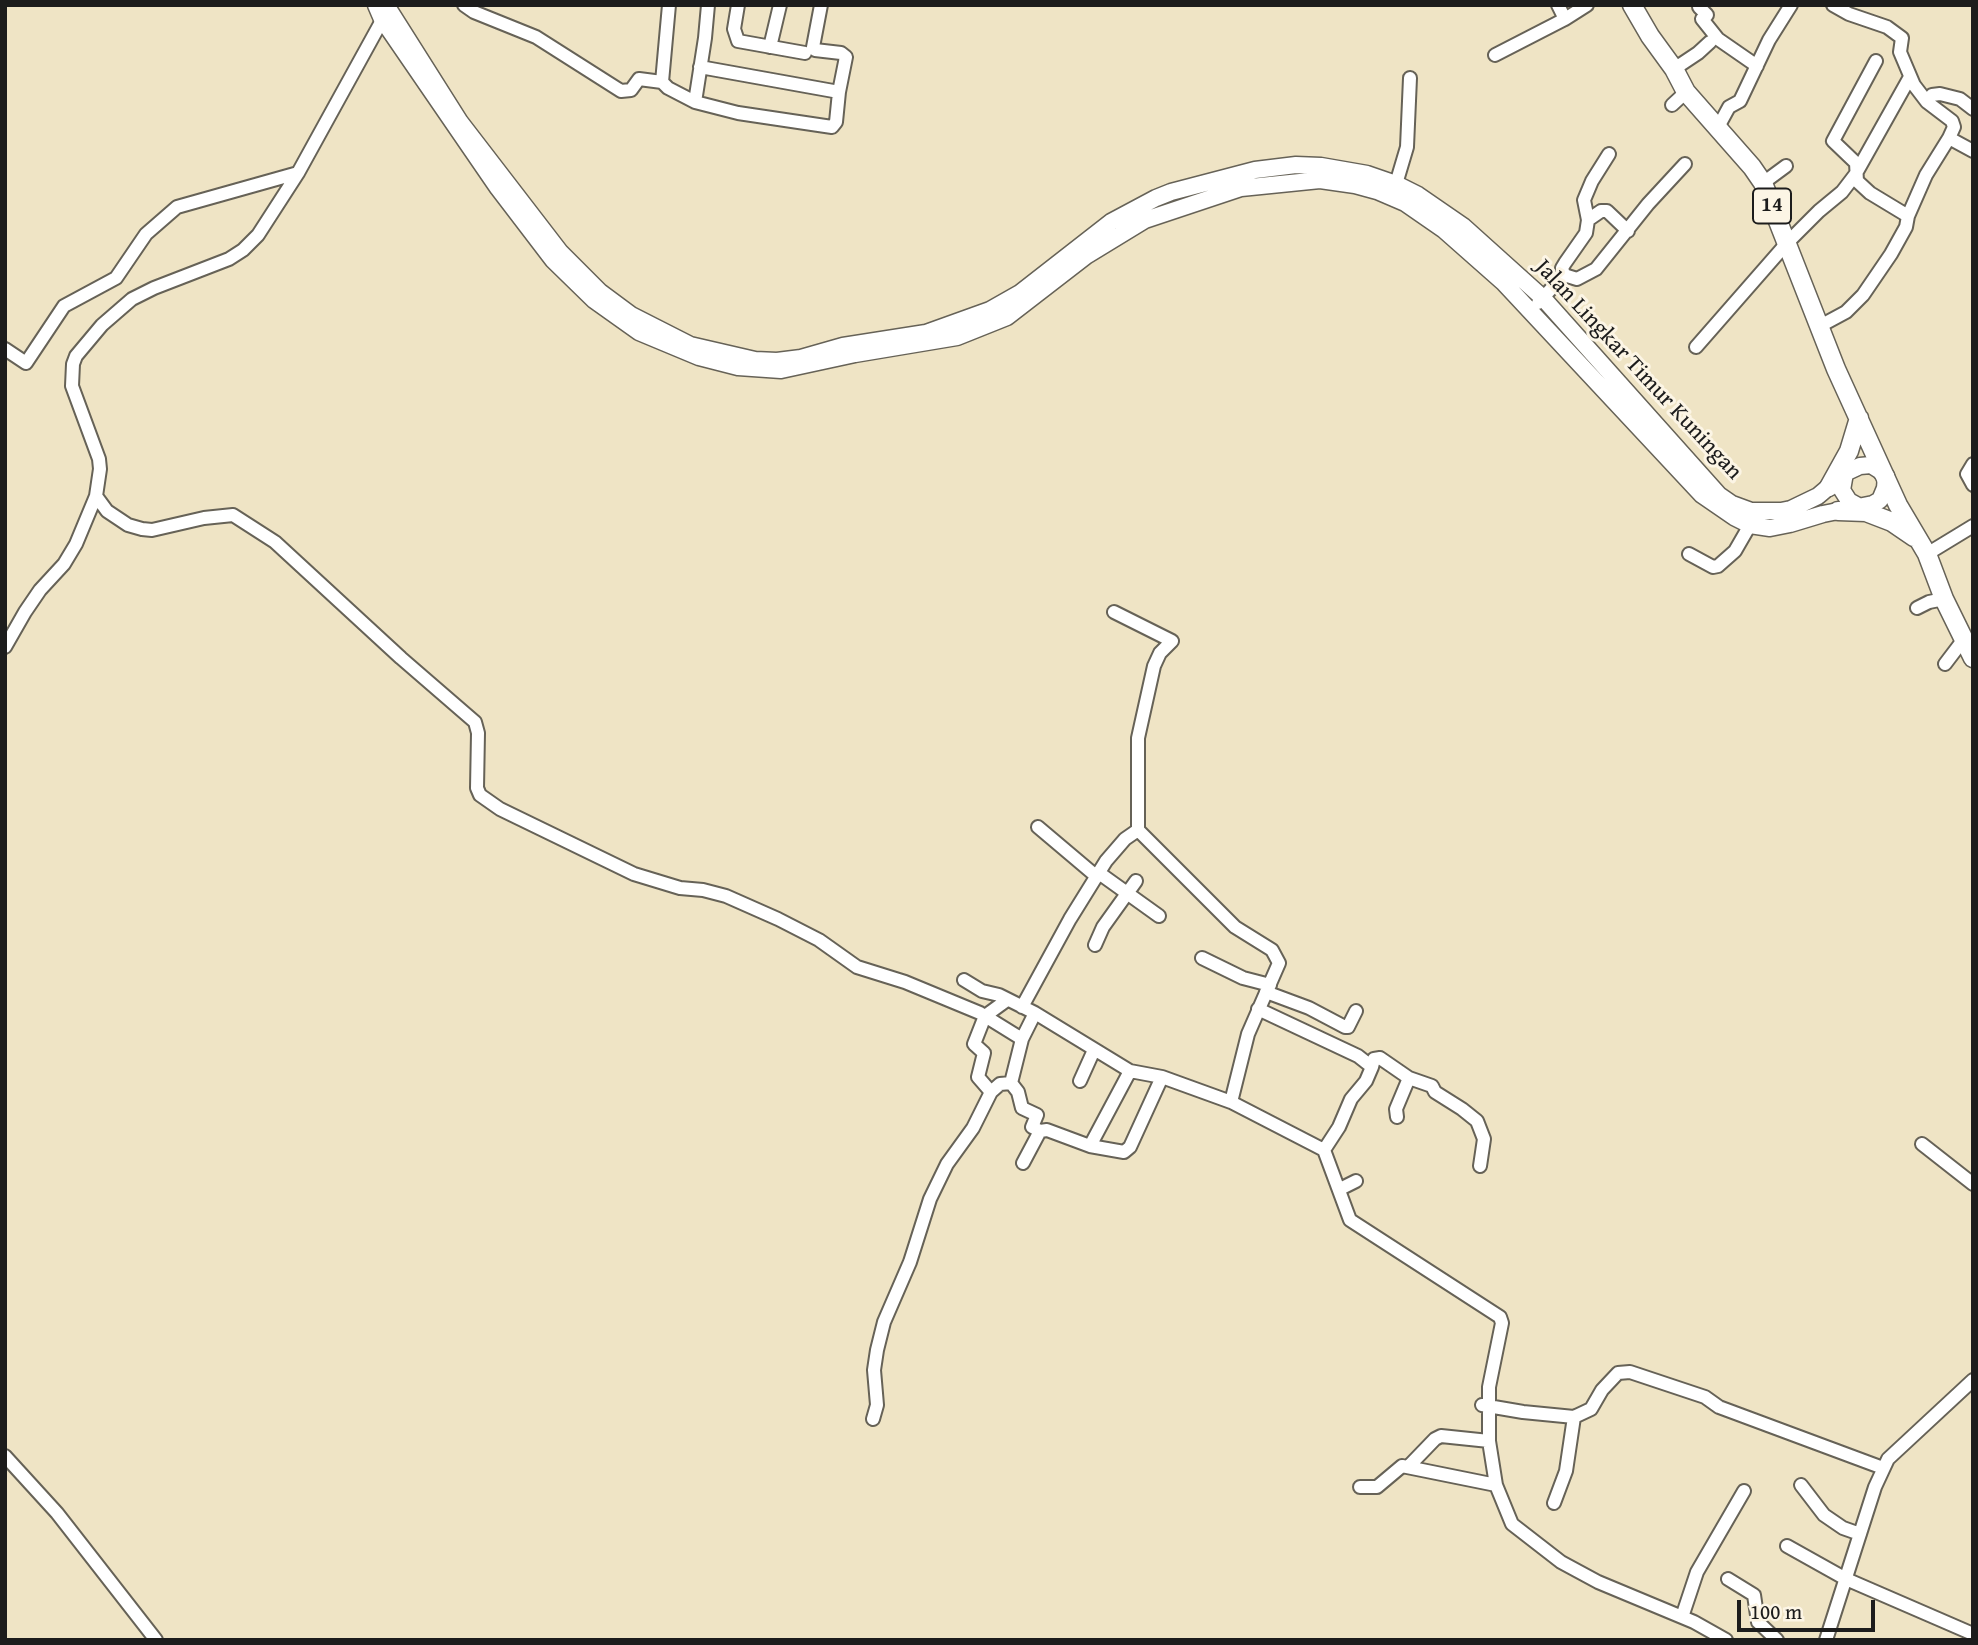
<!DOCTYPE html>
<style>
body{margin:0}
#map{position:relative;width:1978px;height:1645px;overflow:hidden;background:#efe4c5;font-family:"Gentium Book Plus",serif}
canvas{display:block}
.frame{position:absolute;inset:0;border:7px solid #1c1c1c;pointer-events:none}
.scale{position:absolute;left:1737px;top:1600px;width:138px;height:32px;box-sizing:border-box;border:4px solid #1c1c1c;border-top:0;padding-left:9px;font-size:21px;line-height:24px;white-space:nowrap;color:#1c1c1c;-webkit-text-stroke:5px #fcf5e5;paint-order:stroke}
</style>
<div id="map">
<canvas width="1978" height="1645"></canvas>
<div class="frame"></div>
<div class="scale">100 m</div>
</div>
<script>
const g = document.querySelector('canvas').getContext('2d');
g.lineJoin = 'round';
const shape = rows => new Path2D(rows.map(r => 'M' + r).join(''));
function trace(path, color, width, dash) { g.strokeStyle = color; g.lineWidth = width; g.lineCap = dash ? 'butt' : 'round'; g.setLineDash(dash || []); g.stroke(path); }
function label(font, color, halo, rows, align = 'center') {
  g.font = font + ' "Gentium Book Plus",serif'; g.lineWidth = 6; g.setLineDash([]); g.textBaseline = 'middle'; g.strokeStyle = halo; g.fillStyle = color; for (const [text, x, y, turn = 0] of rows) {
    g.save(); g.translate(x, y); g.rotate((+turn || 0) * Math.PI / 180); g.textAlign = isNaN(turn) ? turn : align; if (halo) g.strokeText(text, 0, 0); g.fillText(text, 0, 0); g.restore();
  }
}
const minor = shape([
 [464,5,474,12,536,37,621,91,631,90,639,79,662,82],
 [669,5,662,82,668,88,695,102,738,113,832,127,836,122,839,92,846,57,841,53,815,50,813,47,821,5],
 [738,5,734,29,738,41,805,53],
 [1558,5,1565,19],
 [1701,5,1699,7,1707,15,1702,19,1718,39,1757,66],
 [1833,5,1849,14,1887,27,1902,38,1900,52,1914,85,1927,102,1952,121,1954,127,1949,138,1926,175,1908,216,1870,193,1857,181,1856,163,1833,141,1876,61],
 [770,47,780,5],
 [1495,55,1565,19,1587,5],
 [700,67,839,92],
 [1674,69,1698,53,1710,42],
 [695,102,705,38,708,5],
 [1927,102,1932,95,1940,94,1960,99,1973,109],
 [1672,105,1686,92],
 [1717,129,1729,107,1740,101,1769,40,1791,5],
 [1949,138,1973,151],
 [1763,183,1786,166],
 [1396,184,1407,147,1410,78],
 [1588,220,1601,211,1607,211,1628,231],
 [1564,275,1562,268,1565,263,1586,233,1588,220,1584,200,1592,181,1609,154],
 [1538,303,1564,275,1577,279,1596,269,1648,204,1685,164],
 [1820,326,1846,312,1863,295,1891,254,1906,227,1908,216],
 [1696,347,1787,243,1819,211,1842,192,1855,175,1910,77],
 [5,349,26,363,64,306,116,278,146,234,177,207,298,173],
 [1973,464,1967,474,1973,485],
 [96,496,107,511,128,525,142,529,152,530,204,518,233,515,275,542,401,658,475,722,478,733,477,788,480,795,500,809,634,874,680,888,703,890,726,896,778,919,819,940,857,967,905,982,980,1013,1022,1039],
 [1689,554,1713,567,1718,566,1735,551,1750,525],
 [1927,554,1973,526],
 [1917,608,1929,602,1944,599],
 [1114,612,1172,641,1160,653,1154,666,1138,738,1138,830,1235,927,1272,950,1279,963,1248,1034,1231,1102],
 [5,647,25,612,40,590,64,564,76,544,96,496,100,469,99,459,72,386,73,364,76,356,102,325,132,299,154,288,229,259,243,250,258,235,298,173,385,15],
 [1945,664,1964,639],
 [1038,827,1096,876],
 [1099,873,1159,916],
 [1095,945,1103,927,1136,881],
 [1202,958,1243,978,1270,985],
 [964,980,982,991,999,995,1035,1013,1130,1071,1162,1077,1231,1102,1324,1150],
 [1266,992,1309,1008,1345,1027,1348,1027,1356,1011],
 [1022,1007,1070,919,1106,861,1125,839,1138,830],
 [1258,1009,1358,1056,1372,1067,1366,1081,1351,1099,1339,1127,1324,1150,1350,1220,1500,1317,1502,1323,1489,1387,1489,1441,1496,1485,1512,1524,1561,1562,1598,1582,1694,1622,1726,1640],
 [1372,1067,1374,1059,1380,1058,1409,1078,1432,1086,1435,1092,1462,1109,1477,1121,1484,1139,1480,1166],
 [1080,1081,1094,1050],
 [1011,1083,1022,1039,1035,1013],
 [991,1092,978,1077,984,1053,974,1044,985,1016,1007,1000],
 [1397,1117,1396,1109,1409,1078],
 [1922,1144,1973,1184],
 [1090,1146,1130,1071],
 [1023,1163,1040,1131],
 [1340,1189,1356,1181],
 [1482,1405,1523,1412,1574,1417,1591,1409,1602,1390,1618,1373,1630,1372,1705,1397,1719,1407,1883,1468],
 [873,1419,877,1405,874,1370,877,1350,884,1322,910,1262,930,1199,947,1164,973,1128,991,1092,1000,1084,1011,1083,1018,1092,1022,1108,1037,1115,1032,1127,1040,1131,1047,1130,1090,1146,1124,1152,1130,1147,1162,1077],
 [5,1456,57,1513,156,1640],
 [1408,1467,1435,1439,1441,1436,1489,1441],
 [1801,1485,1824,1515,1843,1528,1860,1534],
 [1360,1487,1377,1487,1402,1466,1496,1485],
 [1554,1503,1566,1471,1574,1417],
 [1787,1546,1846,1579,1973,1634],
 [1728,1579,1754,1595,1758,1622,1777,1640],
 [1682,1617,1697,1572,1744,1491],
 [1826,1640,1875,1487,1888,1459,1973,1380]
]);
const major = shape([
 [376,5,382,19,498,188,553,260,594,300,639,332,699,357,738,367,781,370,855,354,957,337,1007,317,1086,256,1145,220,1241,188,1320,180,1355,185,1377,191,1405,203,1444,230,1504,283,1702,495,1734,517,1750,525,1770,528,1790,524,1823,514,1873,504,1880,500,1885,488,1886,476,1879,470,1871,465,1860,466,1845,473,1818,496,1791,509,1781,511,1751,511,1732,504,1719,495,1543,298,1463,226,1418,195,1396,184,1367,174,1321,166,1296,165,1255,170,1171,192,1156,198,1111,222,1020,293,990,310,926,333,843,346,801,358,777,361,755,360,690,345,631,315,600,292,560,252,460,122,386,5],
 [1845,473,1842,490,1849,501,1858,506]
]);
const highway = shape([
 [1632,5,1650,36,1674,69,1686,92,1752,167,1763,183,1836,369,1898,505,1927,554,1944,599,1973,658],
 [1829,487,1849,451,1859,418],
 [1838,511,1866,512,1892,522,1914,537]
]);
trace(minor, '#666257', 16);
trace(major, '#666257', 19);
trace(highway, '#666257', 21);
trace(minor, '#fff', 12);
trace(major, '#fff', 16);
trace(highway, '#fff', 18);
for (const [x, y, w] of [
 [1772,206,38]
]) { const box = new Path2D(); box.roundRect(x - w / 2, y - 17.5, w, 35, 5); g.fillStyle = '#fcf5e5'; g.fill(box); trace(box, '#1c1c1c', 2); }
label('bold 21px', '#1c1c1c', null, [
 ["14",1772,206]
]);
label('23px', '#1c1c1c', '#fcf5e5', [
 ["Jalan Lingkar Timur Kuningan",1638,370,47]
]);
</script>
